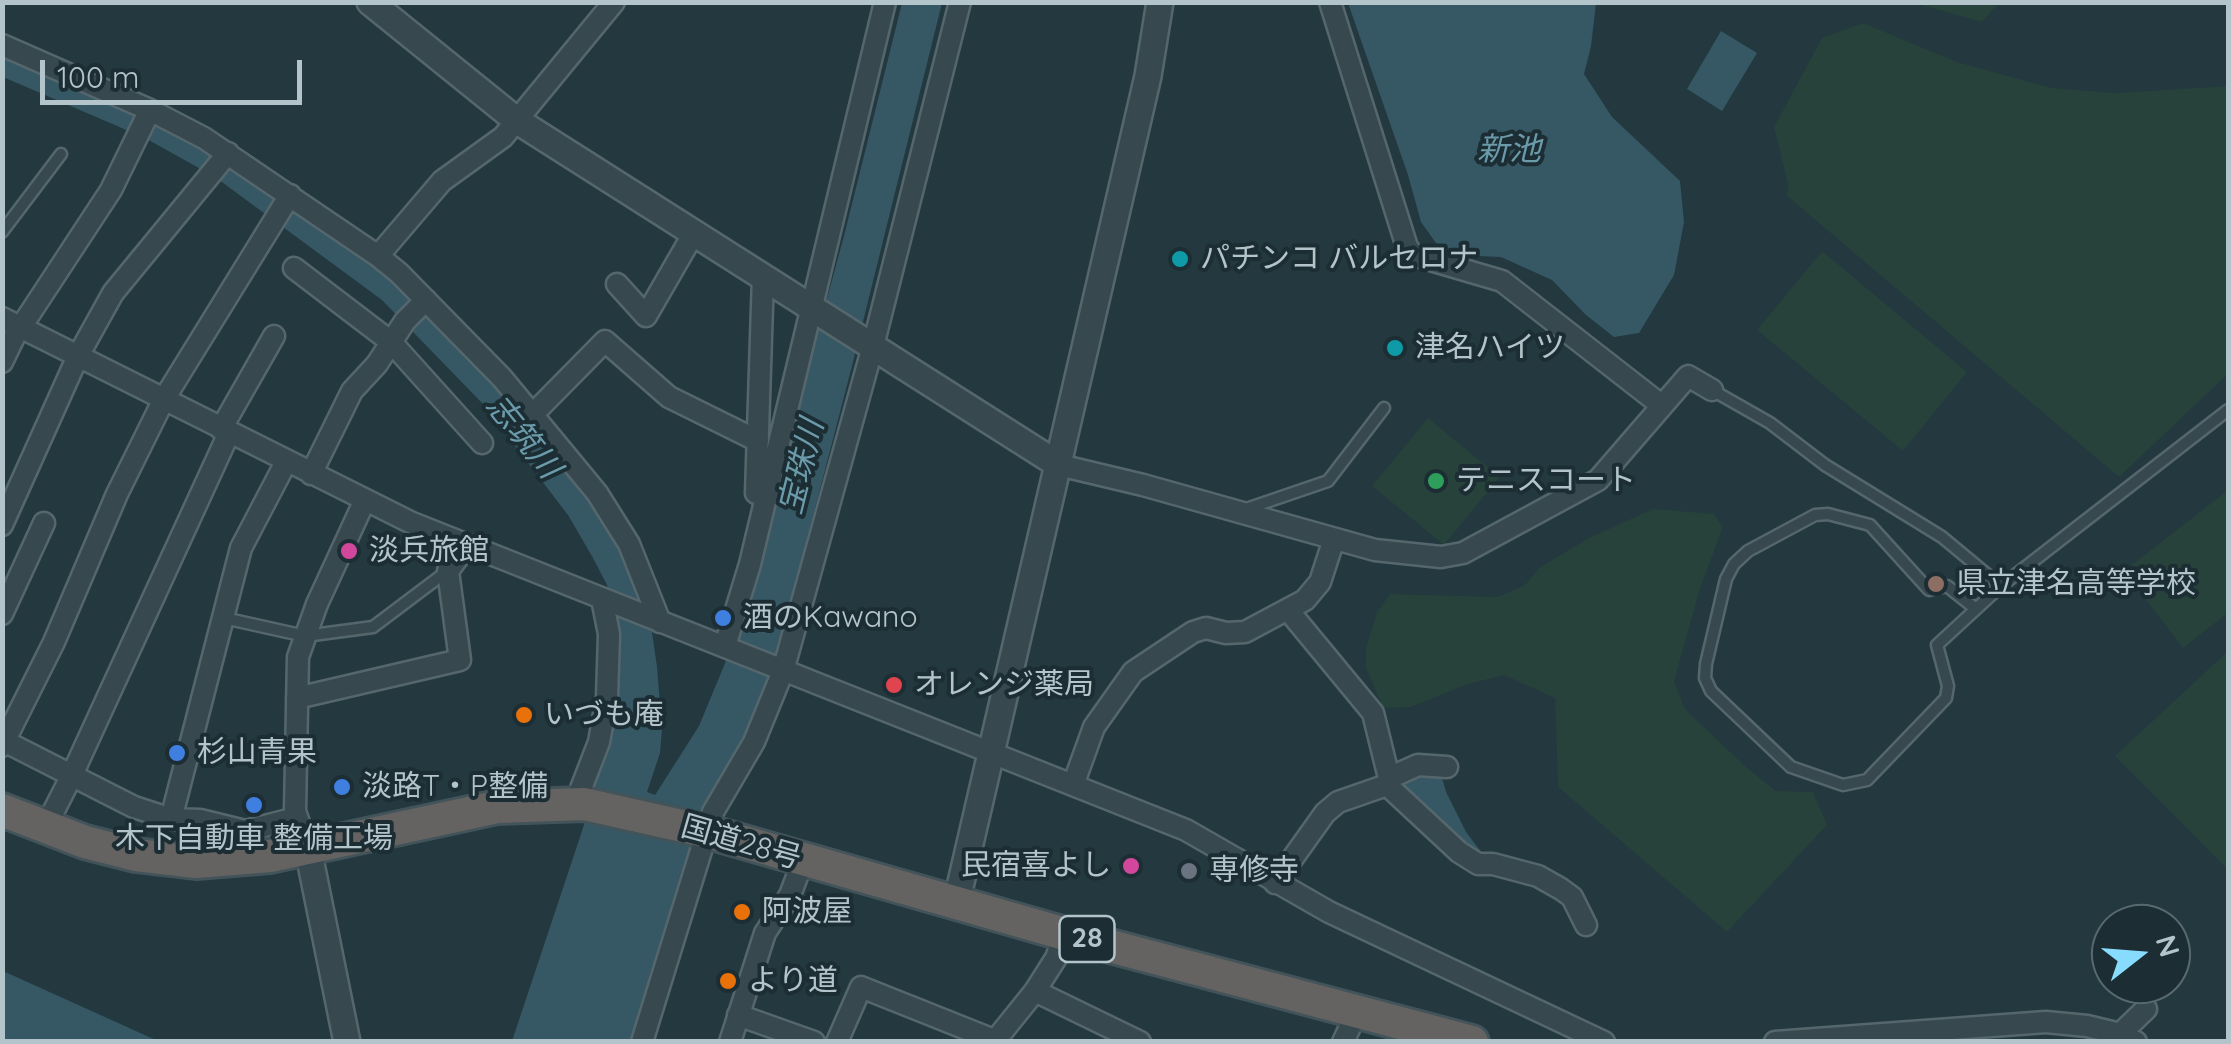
<!DOCTYPE html>
<meta charset="utf-8">
<style>
body{margin:0}
#map{position:relative;width:2231px;height:1044px;overflow:hidden;background:#23383f;font-family:Quicksand,sans-serif}
canvas{display:block}
.frame{position:absolute;inset:0;border:5px solid #b3c4ca;pointer-events:none}
.north{position:absolute;left:2091px;top:904px;width:100px;height:100px;box-sizing:border-box;background:#1c2e34;border:2px solid #586a70;border-radius:50%;rotate:73deg;font-size:28px;font-weight:700;line-height:40px;text-align:center;color:#b3c4ca}
.north::after{content:'';display:block;margin:auto;width:35px;height:45px;background:#87dbfc;clip-path:polygon(50% 0,100% 100%,50% 72%,0 100%)}
.scale{position:absolute;left:40px;top:60px;width:262px;height:45px;box-sizing:border-box;border:5px solid #b3c4ca;border-top:0;padding-left:12px;font-size:30px;line-height:35px;white-space:nowrap;color:#b3c4ca;-webkit-text-stroke:8px #1c2e34;paint-order:stroke}
</style>
<div id="map">
<canvas width="2231" height="1044"></canvas>
<div class="frame"></div>
<div class="north">N</div>
<div class="scale">100 m</div>
</div>
<script>
const g = document.querySelector('canvas').getContext('2d');
g.lineJoin = 'round';
function fillPath(path, color) { g.fillStyle = color; g.fill(path, 'evenodd'); }
const shape = rows => new Path2D(rows.map(r => 'M' + r).join(''));
function trace(path, color, width, dash) { g.strokeStyle = color; g.lineWidth = width; g.lineCap = dash ? 'butt' : 'round'; g.setLineDash(dash || []); g.stroke(path); }
function label(font, color, halo, rows, align = 'center') {
  g.font = font + ' Quicksand,"Noto Sans JP",sans-serif'; g.lineWidth = 8; g.setLineDash([]); g.textBaseline = 'middle'; g.strokeStyle = halo; g.fillStyle = color; for (const [text, x, y, turn = 0] of rows) {
    g.save(); g.translate(x, y); g.rotate((+turn || 0) * Math.PI / 180); g.textAlign = isNaN(turn) ? turn : align; if (halo) g.strokeText(text, 0, 0); g.fillText(text, 0, 0); g.restore();
  }
}
fillPath(shape([
 [1914,3,1999,2,1999,3,1982,22],
 [1863,23,1957,62,2051,88,2116,93,2228,86,2228,374,2119,477,1787,196,1788,185,1774,127,1822,38],
 [1822,251,1967,372,1903,451,1757,330],
 [1428,418,1500,477,1444,545,1372,486],
 [2228,490,2228,613,2183,648,2124,571],
 [1653,509,1714,514,1723,527,1700,589,1674,681,1685,709,1747,768,1776,791,1813,792,1827,825,1727,932,1558,787,1555,698,1504,675,1465,685,1411,707,1383,708,1366,668,1366,648,1377,612,1390,594,1498,597,1525,585,1539,568,1589,538],
 [2228,651,2228,870,2115,756]
]), '#26423b');
fillPath(shape([
 [902,3,942,3,852,366,771,678,753,732,710,809,674,897,636,1041,512,1041,582,831,606,748,613,612,607,585,593,558,568,515,482,403,382,300,215,177,145,138,3,77,2,53,154,117,377,261,534,420,630,556,651,625,657,667,662,729,660,753,647,792,655,795,699,726,735,639,845,232],
 [1348,3,1596,3,1591,46,1584,74,1612,117,1680,181,1684,222,1674,275,1639,333,1614,337,1586,315,1552,280,1501,257,1454,255,1436,243,1421,222,1408,175],
 [1721,31,1757,53,1722,111,1687,89],
 [1409,773,1441,774,1446,792,1466,832,1485,857,1480,858,1401,789,1400,782],
 [2,971,3,971,158,1041,3,1041]
]), '#355864');
const service = shape([
 [2,232,61,154],
 [1712,390,1770,423,1825,465,1942,537,2001,586],
 [1246,509,1328,481,1384,408],
 [1976,609,1947,586,1929,590,1870,525,1828,514,1815,515,1748,551,1734,564,1726,579,1706,664,1705,678,1711,691,1791,767,1843,785,1867,780,1946,698,1948,686,1937,645,2001,586,2228,410],
 [224,618,305,636,373,627,446,572]
]);
const minor = shape([
 [1330,2,1407,247,1413,255,1502,281,1661,405],
 [2,45,150,110,204,138,378,256,399,273,502,378,597,493,629,544,660,622],
 [378,256,442,181,503,137,614,2],
 [294,268,391,342,482,443],
 [617,284,646,316,695,231],
 [2,318,410,522,1186,830,1329,912,1604,1042],
 [21,327,111,190,150,110],
 [2,362,19,327],
 [533,414,605,341,669,397,758,441],
 [221,429,274,336],
 [1059,465,1143,485,1375,550,1441,557,1463,553,1598,480,1688,376,1712,390],
 [311,474,352,391,377,364,405,321,426,300],
 [756,493,763,275],
 [2,525,78,356,113,293,228,153],
 [1288,610,1373,713,1389,778,1387,785],
 [2,614,44,523],
 [725,646,750,564,885,2],
 [297,698,460,660,448,571,467,545],
 [2,740,134,807,171,819,200,820,245,831,296,818],
 [2,746,54,642,117,494,164,399,290,195],
 [1389,778,1418,765,1447,767],
 [1073,785,1094,727,1133,672,1193,632,1206,628,1226,633,1245,632,1305,600,1320,582,1334,539],
 [575,804,599,742,607,697,609,634,602,599],
 [171,819,241,548,286,462],
 [45,828,71,777,229,433],
 [308,849,295,811,298,657,317,604,364,502],
 [1275,883,1325,813,1338,802,1387,785,1459,852,1478,864,1493,864,1538,876,1561,889,1572,897,1586,925],
 [1035,991,1140,1042],
 [738,1015,814,1042],
 [2120,1034,2146,1009],
 [642,1042,713,812,754,742,783,671,873,346,960,2],
 [730,1042,765,933,790,895,803,861],
 [837,1042,861,987,994,1040],
 [994,1042,1035,991,1056,958,1065,934],
 [1343,1042,1358,1010],
 [1775,1042,2046,1022,2087,1026,2120,1034,2136,1042]
]);
const tertiary = shape([
 [370,2,516,120,1059,465],
 [308,849,347,1042],
 [956,904,1148,76,1160,2]
]);
const trunk = shape([
 [2,810,85,842,136,855,196,862,270,856,497,807,584,804,709,832,1065,934,1472,1042]
]);
trace(service, '#55676d', 15);
trace(minor, '#55676d', 25);
trace(tertiary, '#55676d', 30);
trace(trunk, '#42545a', 38);
trace(service, '#37494f', 10);
trace(minor, '#37494f', 20);
trace(tertiary, '#37494f', 25);
trace(trunk, '#656362', 32);
for (const [x, y, r, color] of [
 [1180,259,10,"#0f9aa8"],
 [1395,348,10,"#0f9aa8"],
 [1436,481,10,"#2e9e5b"],
 [349,551,10,"#d1479c"],
 [1936,584,10,"#8d6e63"],
 [723,618,10,"#3f7fe0"],
 [894,685,10,"#e0444e"],
 [524,715,10,"#e8710a"],
 [177,753,10,"#3f7fe0"],
 [342,787,10,"#3f7fe0"],
 [254,805,10,"#3f7fe0"],
 [1131,866,10,"#d1479c"],
 [1189,871,10,"#6b7280"],
 [742,912,10,"#e8710a"],
 [728,981,10,"#e8710a"]
]) { const dot = new Path2D(); dot.arc(x, y, r, 0, 2 * Math.PI); g.fillStyle = color; g.fill(dot); trace(dot, '#1c2e34', 4); }
for (const [x, y, w] of [
 [1087,939,55]
]) { const box = new Path2D(); box.roundRect(x - w / 2, y - 23, w, 46, 8); g.fillStyle = '#1c2e34'; g.fill(box); trace(box, '#b3c4ca', 2.5); }
label('bold 28px', '#b3c4ca', null, [
 ["28",1087,939]
]);
label('30px', '#b3c4ca', '#1c2e34', [
 ["パチンコ バルセロナ",1200,259],
 ["津名ハイツ",1415,348],
 ["テニスコート",1456,481],
 ["淡兵旅館",369,551],
 ["県立津名高等学校",1956,584],
 ["酒のKawano",743,618],
 ["オレンジ薬局",914,685],
 ["いづも庵",544,715],
 ["杉山青果",197,753],
 ["淡路T・P整備",362,787],
 ["木下自動車 整備工場",254,839,"center"],
 ["民宿喜よし",1111,866,"right"],
 ["専修寺",1209,871],
 ["阿波屋",762,912],
 ["より道",748,981]
], 'left');
label('30px', '#b3c4ca', '#1c2e34', [
 ["国道28号",741,843,16]
]);
label('italic 32px', '#6b9baa', '#1c2e34', [
 ["新池",1509,150],
 ["志筑川",523,437,51],
 ["宝珠川",802,467,-76]
]);
</script>
